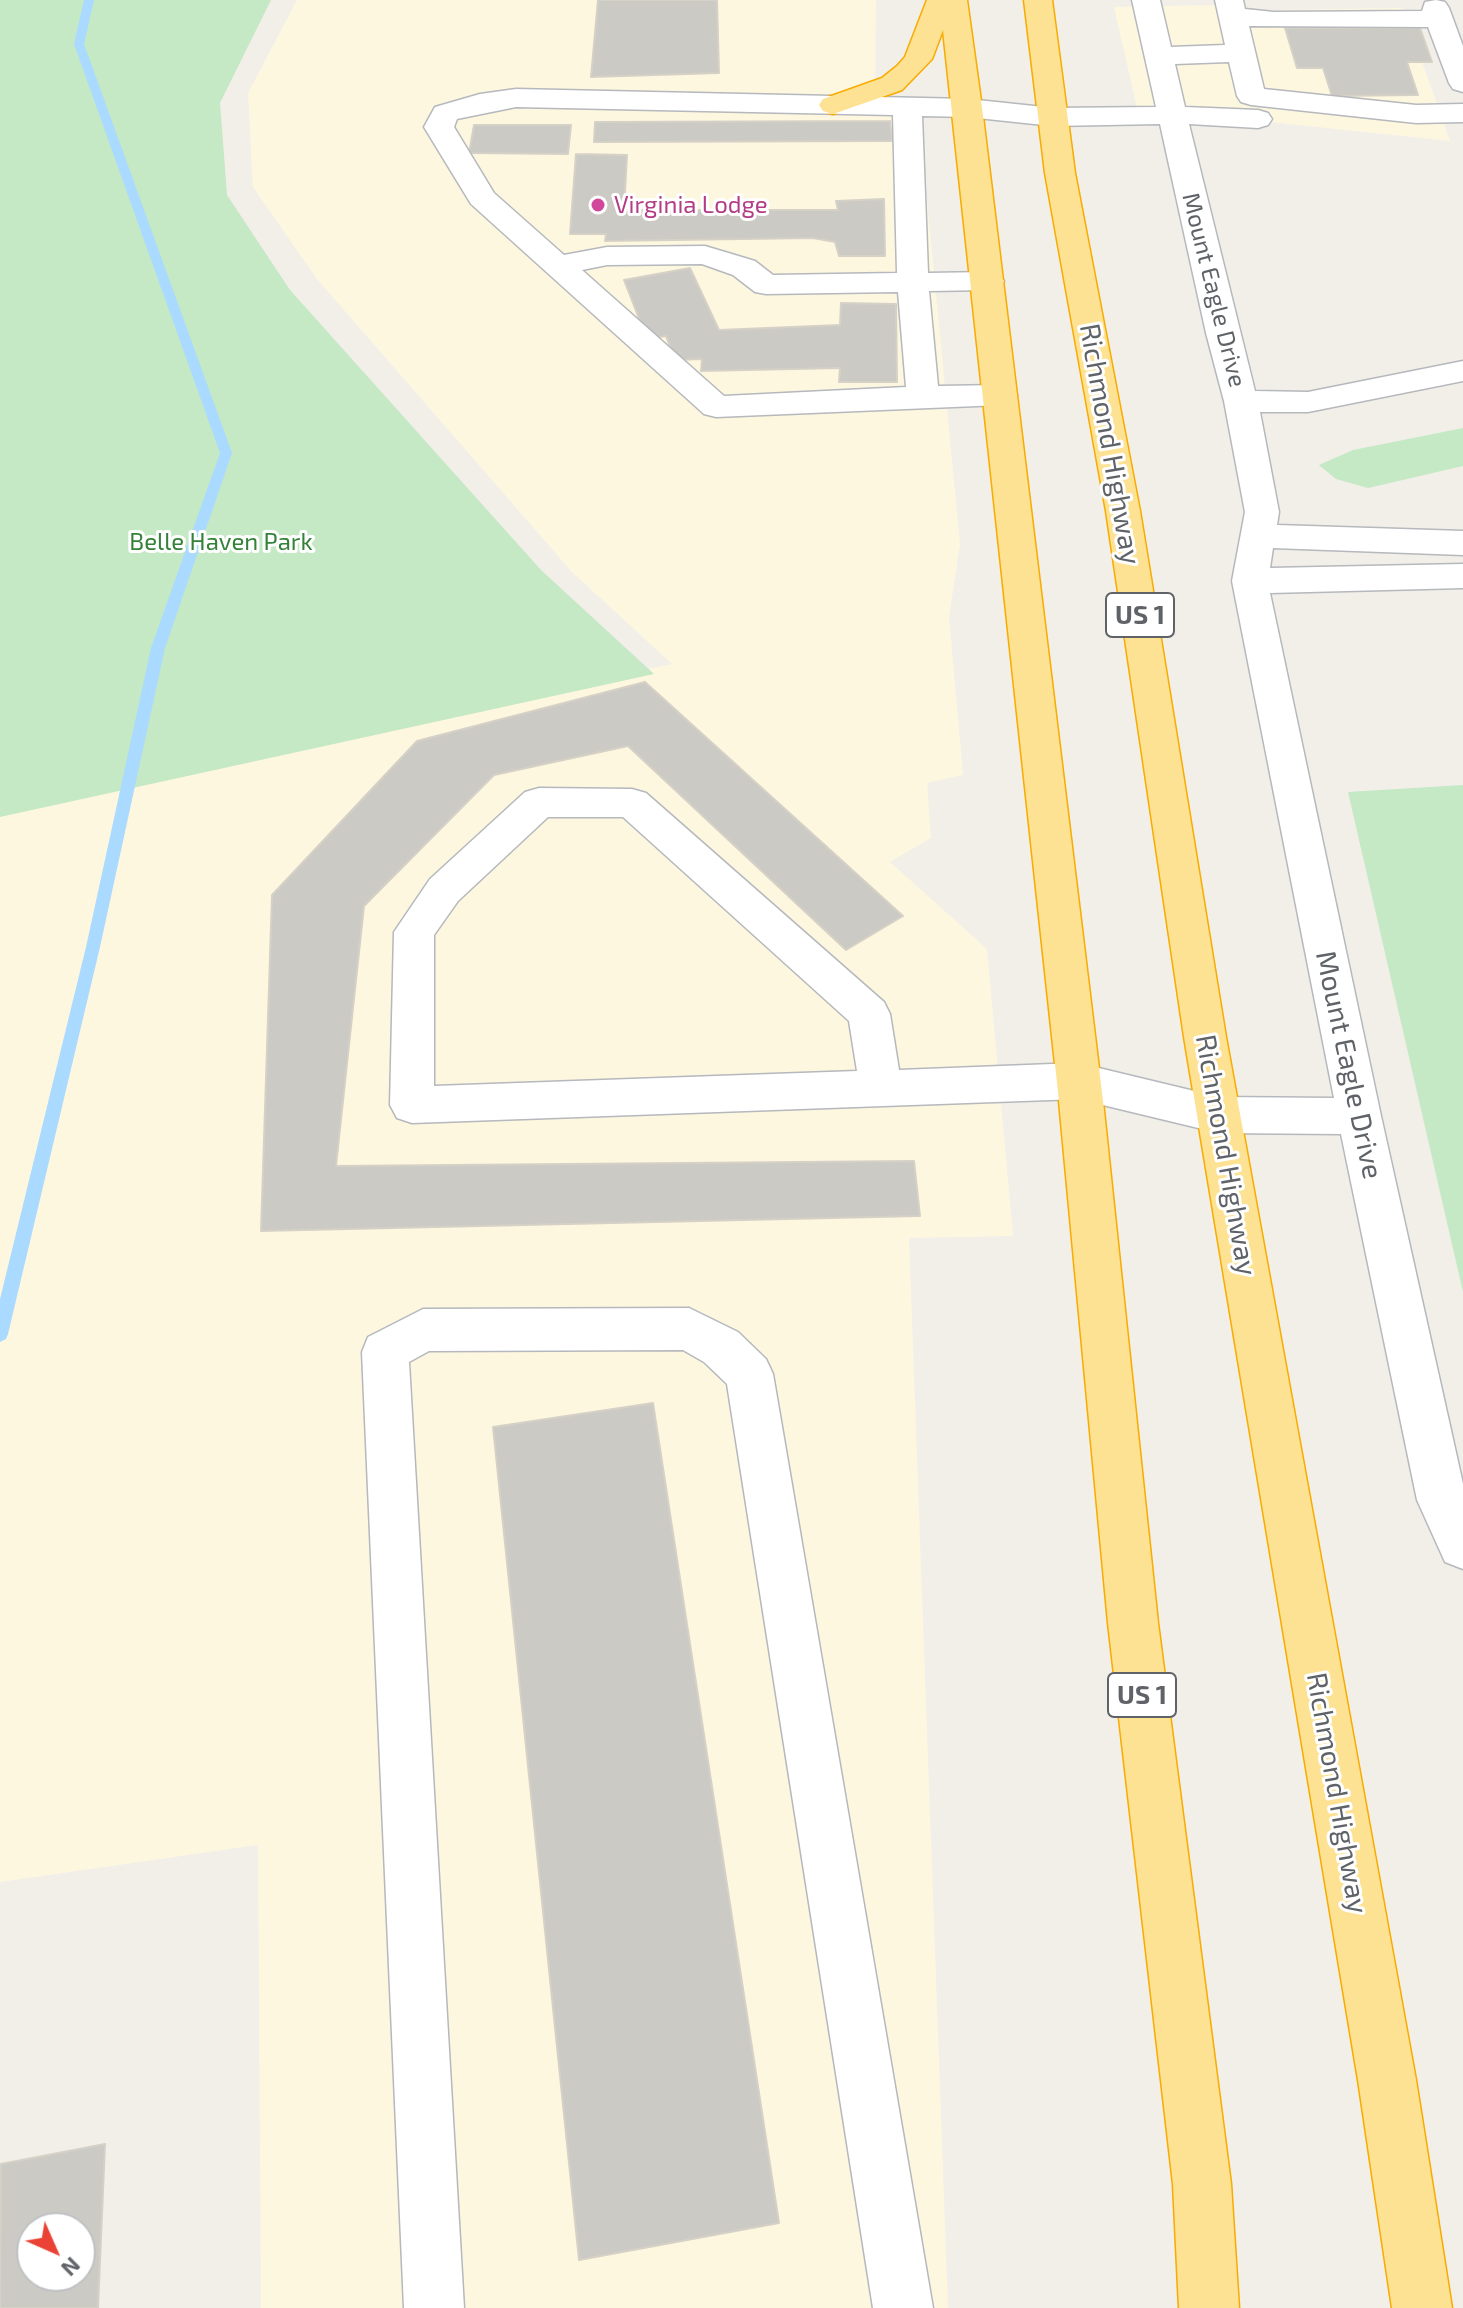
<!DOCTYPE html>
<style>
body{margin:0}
#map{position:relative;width:1463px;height:2308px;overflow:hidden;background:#f1efe8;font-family:"Exo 2",sans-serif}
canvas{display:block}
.north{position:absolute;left:16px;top:2212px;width:80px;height:80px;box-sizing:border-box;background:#fff;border:2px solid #bfc1c3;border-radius:50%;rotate:135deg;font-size:22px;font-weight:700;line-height:32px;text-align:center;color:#5f6368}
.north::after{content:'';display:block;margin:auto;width:28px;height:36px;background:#ea4335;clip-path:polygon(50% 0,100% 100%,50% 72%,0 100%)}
</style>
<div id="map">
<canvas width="1463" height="2308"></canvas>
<div class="north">N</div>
</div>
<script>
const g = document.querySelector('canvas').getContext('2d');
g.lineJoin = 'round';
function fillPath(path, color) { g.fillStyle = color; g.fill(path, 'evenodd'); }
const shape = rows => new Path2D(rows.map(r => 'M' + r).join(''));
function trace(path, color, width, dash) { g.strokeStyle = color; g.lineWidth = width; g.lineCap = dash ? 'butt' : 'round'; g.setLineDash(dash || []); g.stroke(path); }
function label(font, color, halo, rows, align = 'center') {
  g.font = font + ' "Exo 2",sans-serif'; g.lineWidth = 6; g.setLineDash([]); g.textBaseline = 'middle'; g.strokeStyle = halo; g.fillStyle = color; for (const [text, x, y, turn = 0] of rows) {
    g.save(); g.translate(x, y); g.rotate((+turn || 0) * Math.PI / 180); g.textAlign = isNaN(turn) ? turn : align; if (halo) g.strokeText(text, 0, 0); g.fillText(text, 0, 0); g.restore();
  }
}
fillPath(shape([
 [297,0,876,0,875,107,918,107,960,544,949,617,963,775,927,783,931,838,890,862,987,949,1013,1236,909,1238,948,2308,261,2308,258,1845,0,1882,0,806,672,664,572,572,317,279,253,187,248,93],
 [1220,5,1219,11,1403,8,1450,141,1137,108,1114,7]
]), '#fef7e0');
fillPath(shape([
 [0,0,271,0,220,103,227,195,290,290,541,570,654,674,0,817],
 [1463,428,1463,466,1368,488,1336,479,1319,465,1353,450],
 [1463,785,1463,1292,1348,792]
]), '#c5e8c5');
fillPath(shape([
 [84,0,94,0,84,44,232,453,165,648,100,947,8,1334,6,1339,0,1342,0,1299,86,947,151,648,220,453,74,44,84,0]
]), '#aadaff');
const building = shape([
 [598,0,717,0,719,73,591,77,598,0],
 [1285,28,1420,28,1432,62,1407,62,1418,95,1332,96,1323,68,1297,68,1285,28],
 [890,121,892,141,594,142,595,122,890,121],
 [474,125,571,125,568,154,469,153,474,125],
 [576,154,627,155,624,210,838,210,836,201,884,199,885,256,839,256,835,242,813,238,605,241,606,234,570,234,576,154],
 [690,268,719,330,840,325,841,303,896,304,897,382,839,382,840,368,701,371,702,359,675,360,666,336,647,339,624,280,690,268],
 [645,682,903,916,846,950,628,746,494,775,364,906,336,1166,914,1161,920,1216,261,1231,272,895,417,741,645,682],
 [653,1403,779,2223,579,2260,493,1427,653,1403],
 [105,2144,98,2308,0,2308,1,2164,105,2144],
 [32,2228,80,2228,80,2276,32,2276,32,2228]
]);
fillPath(building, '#cccac5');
trace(building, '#d6d1c6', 2);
const minor = shape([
 [1132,0,1160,0,1171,47,1225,45,1215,0,1243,0,1245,9,1274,12,1422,11,1425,2,1436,0,1445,2,1449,8,1463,46,1463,92,1453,89,1449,83,1428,27,1249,26,1264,89,1416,105,1463,104,1463,122,1416,123,1251,105,1241,102,1237,96,1229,62,1175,64,1185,107,1258,110,1268,113,1272,119,1268,125,1258,128,1189,124,1255,391,1308,392,1463,361,1463,381,1308,412,1260,412,1279,512,1277,525,1463,531,1463,555,1273,548,1270,568,1463,564,1463,588,1270,593,1381,1116,1463,1484,1463,1569,1445,1562,1417,1500,1341,1134,1219,1133,1078,1099,412,1123,397,1118,390,1105,394,932,430,879,525,792,539,788,632,789,646,793,884,1002,890,1014,899,1070,1078,1063,1219,1097,1334,1098,1232,581,1245,512,1224,401,1206,333,1160,124,1053,126,968,117,922,116,928,273,988,272,999,274,1004,281,999,288,988,290,929,291,938,386,1001,385,1013,388,1017,395,1013,402,1001,405,716,417,704,414,471,204,424,127,435,107,480,94,516,89,968,99,1053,108,1156,107,1132,0],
 [516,107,893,115,897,273,773,275,755,261,705,246,607,247,564,255,494,193,454,127,457,119,516,107],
 [702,264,733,275,755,292,766,294,898,292,906,387,724,396,582,270,607,265,702,264],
 [548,817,623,817,849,1021,857,1071,434,1086,434,935,458,901,548,817],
 [689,1308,738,1332,766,1359,773,1374,933,2308,873,2308,727,1384,704,1362,683,1350,429,1351,409,1362,464,2308,404,2308,362,1352,368,1337,423,1309,689,1308]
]);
const highway = shape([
 [927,0,967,0,982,108,1103,1101,1158,1623,1231,2184,1239,2308,1179,2308,1173,2184,1108,1623,1059,1101,943,30,932,59,902,90,833,114,823,111,819,105,823,99,882,78,897,66,905,57,927,0],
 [1024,0,1052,0,1075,173,1140,511,1226,1037,1416,2080,1452,2308,1392,2308,1358,2080,1184,1037,1106,511,1045,173,1024,0]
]);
trace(minor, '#b5b8bc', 3);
trace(highway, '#f9ab00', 3);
fillPath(minor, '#fff');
fillPath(highway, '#fde293');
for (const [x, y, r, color] of [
 [598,205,8,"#d1479c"]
]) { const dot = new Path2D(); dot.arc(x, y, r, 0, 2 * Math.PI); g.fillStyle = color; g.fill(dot); trace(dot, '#fff', 3); }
label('24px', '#b23c85', '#fff', [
 ["Virginia Lodge",614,205]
], 'left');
label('24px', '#5f6368', '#fff', [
 ["Mount Eagle Drive",1214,290,76]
]);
label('24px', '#348238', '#fff', [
 ["Belle Haven Park",221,542]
]);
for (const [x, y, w] of [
 [1140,615,68],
 [1142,1695,68]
]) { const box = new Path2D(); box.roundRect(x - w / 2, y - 22, w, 44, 6); g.fillStyle = '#fff'; g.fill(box); trace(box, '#5f6368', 2); }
label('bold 26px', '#5f6368', null, [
 ["US 1",1140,615],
 ["US 1",1142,1695]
]);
label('28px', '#5f6368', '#fff', [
 ["Richmond Highway",1110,444,80],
 ["Mount Eagle Drive",1349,1065,78],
 ["Richmond Highway",1226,1155,80],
 ["Richmond Highway",1337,1793,80]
]);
</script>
